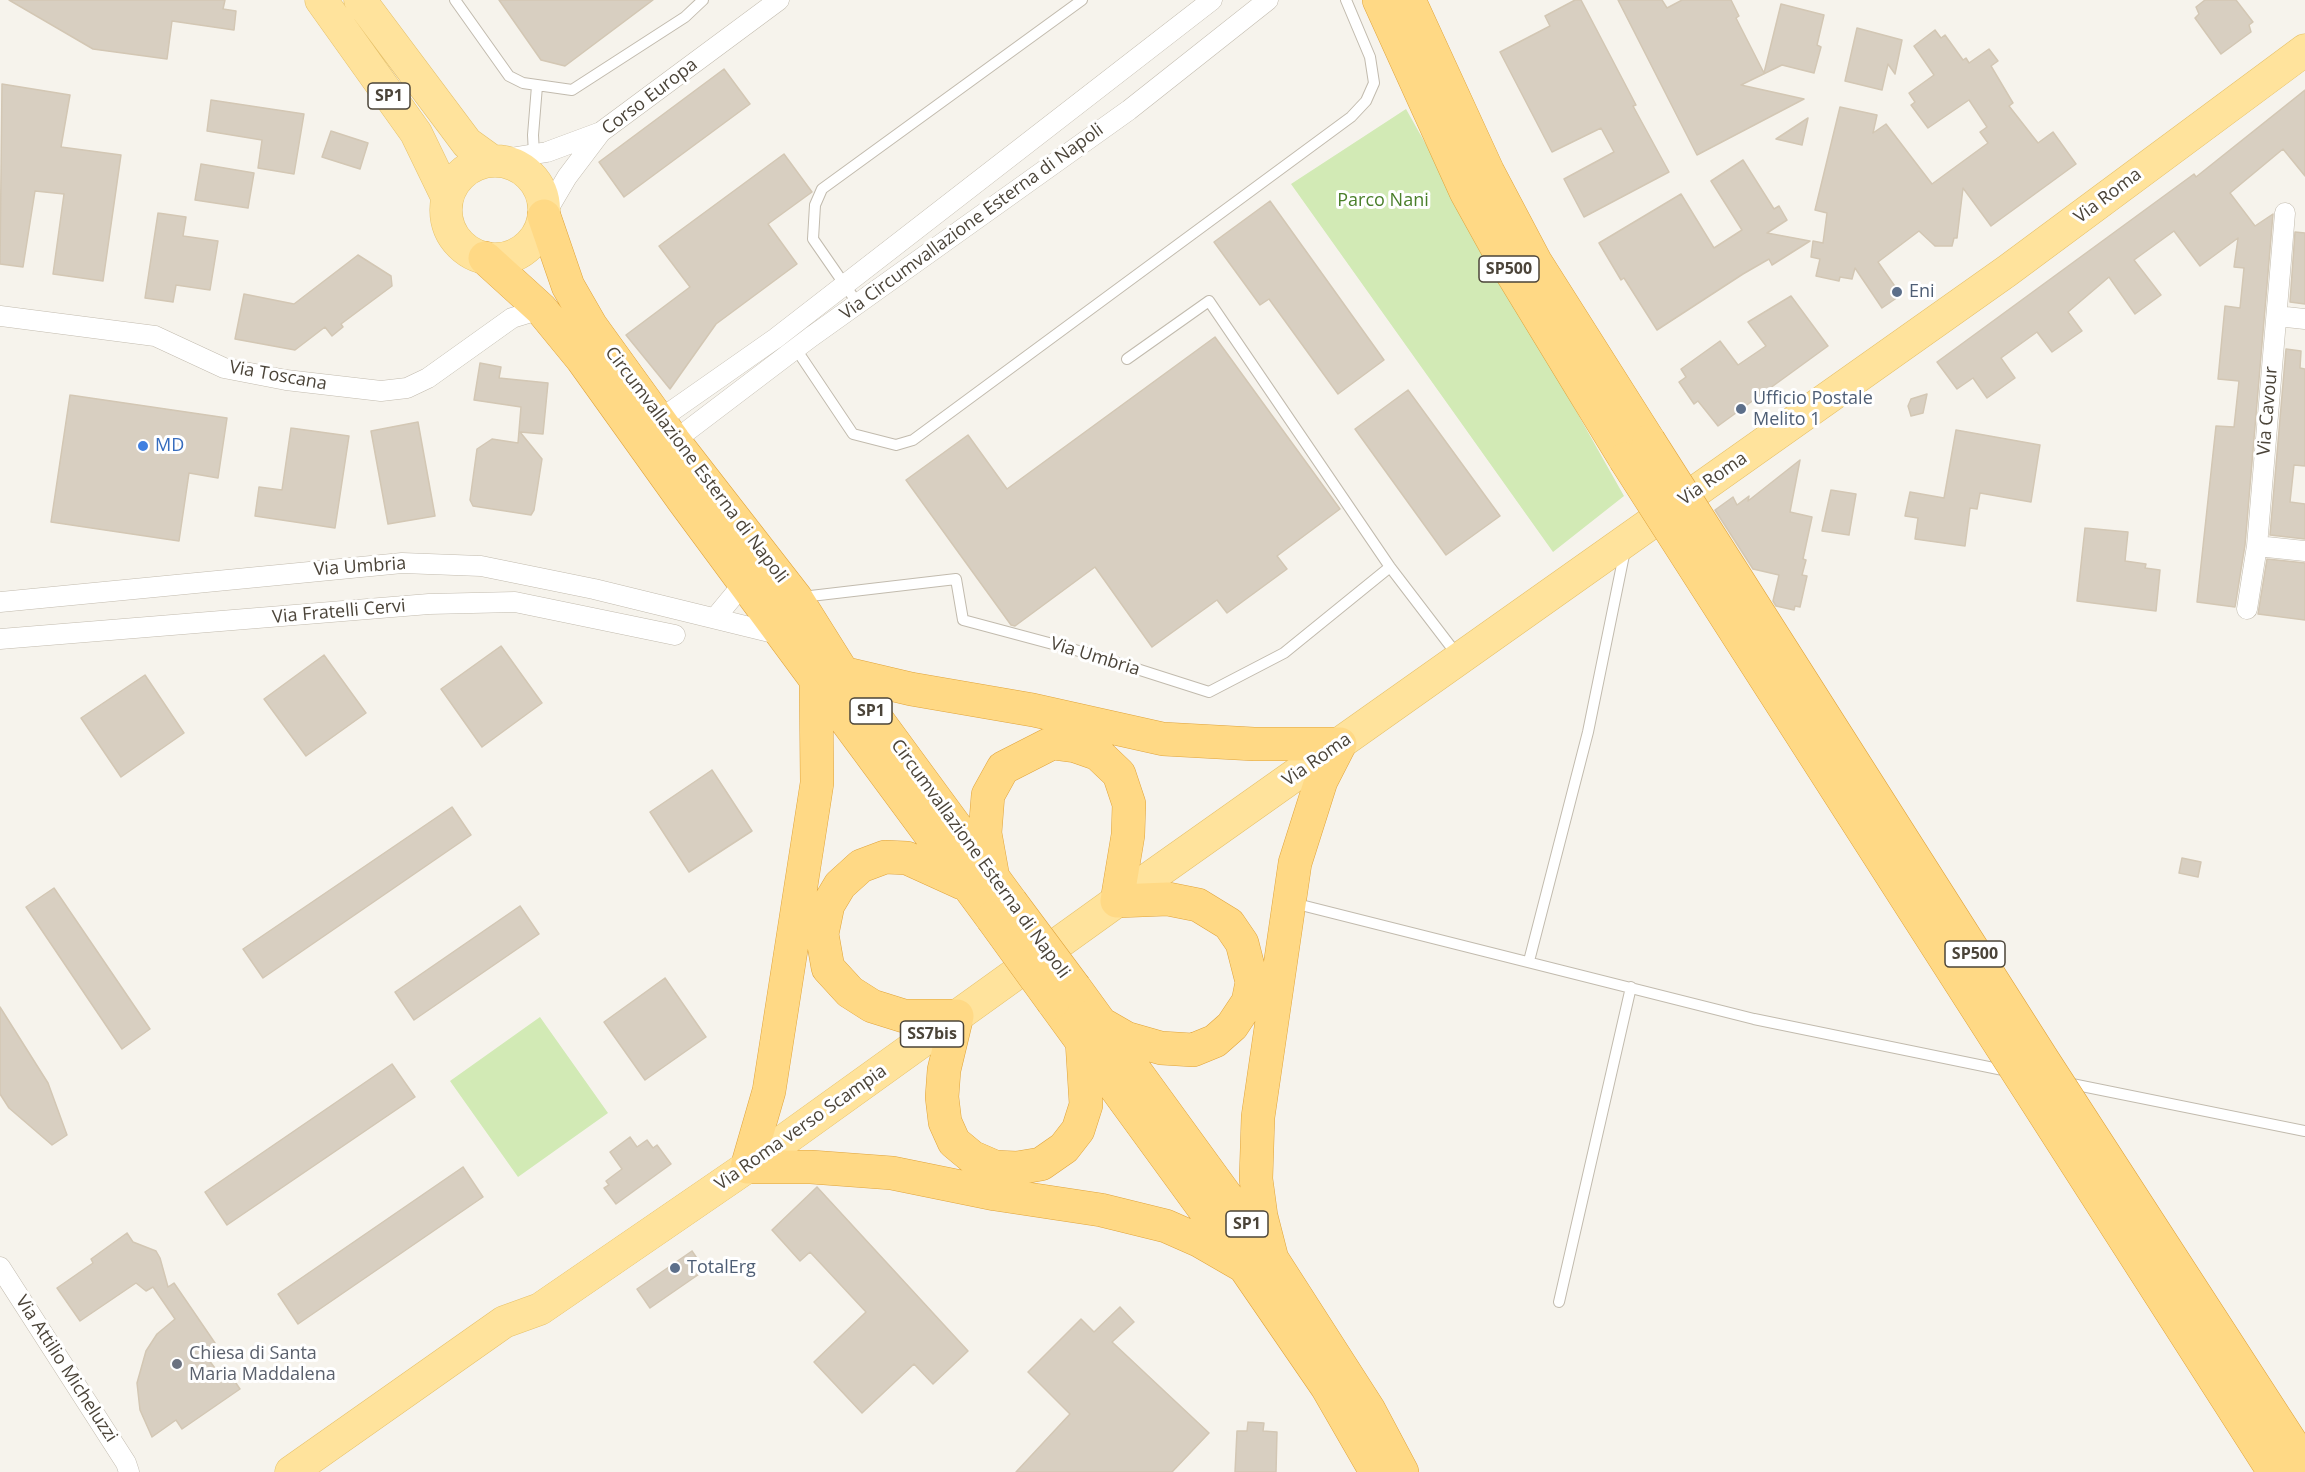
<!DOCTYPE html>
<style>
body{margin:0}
canvas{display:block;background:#f6f3ec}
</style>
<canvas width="2305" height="1472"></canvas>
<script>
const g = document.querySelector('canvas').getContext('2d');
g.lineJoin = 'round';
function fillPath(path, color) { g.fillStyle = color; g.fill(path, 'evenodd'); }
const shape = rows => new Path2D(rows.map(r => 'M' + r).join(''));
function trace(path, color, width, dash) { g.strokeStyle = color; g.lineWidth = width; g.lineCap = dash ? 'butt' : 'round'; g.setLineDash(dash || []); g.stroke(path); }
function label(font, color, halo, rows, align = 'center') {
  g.font = font + ' "Open Sans",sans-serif'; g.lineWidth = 6; g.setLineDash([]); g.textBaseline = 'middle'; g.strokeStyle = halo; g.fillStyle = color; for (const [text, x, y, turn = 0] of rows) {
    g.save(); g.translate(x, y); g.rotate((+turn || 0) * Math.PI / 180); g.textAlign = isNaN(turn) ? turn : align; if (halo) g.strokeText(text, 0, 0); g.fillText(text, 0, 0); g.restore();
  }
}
fillPath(shape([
 [1406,109,1624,496,1553,552,1291,184],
 [540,1017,608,1113,518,1177,450,1081]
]), '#d2eab5');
const building = shape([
 [9,0,225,0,223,9,236,11,234,30,172,21,167,59,93,49,9,0],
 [499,0,653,0,565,66,541,60,499,0],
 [1575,0,1581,0,1636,105,1633,106,1669,172,1584,217,1564,179,1614,152,1601,128,1552,152,1500,52,1550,26,1545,16,1575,0],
 [1618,0,1662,0,1667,8,1682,0,1731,0,1739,16,1736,18,1764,73,1781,4,1824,15,1817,45,1821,47,1814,73,1782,65,1741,85,1804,99,1697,155,1618,0],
 [2205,0,2236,0,2253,22,2249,25,2251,32,2221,54,2195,18,2199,14,2196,7,2205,0],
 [1857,28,1902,40,1895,74,1888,64,1882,90,1845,81,1857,28],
 [1935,30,1941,38,1945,35,1963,60,1966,58,1969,63,1989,49,1998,61,1991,66,2013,103,2009,106,2038,143,2053,132,2076,164,1991,226,1963,188,1957,238,1954,238,1952,246,1935,246,1919,231,1878,262,1901,295,1882,308,1855,268,1852,279,1840,277,1839,281,1816,276,1820,259,1811,257,1813,241,1823,243,1827,213,1815,210,1840,107,1877,115,1873,133,1886,124,1932,184,1988,143,1980,132,1987,127,1969,100,1928,128,1911,105,1915,102,1909,93,1934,75,1914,46,1935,30],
 [724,69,750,104,624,197,599,162,724,69],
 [2,84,70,95,61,147,121,155,103,281,53,274,64,194,35,191,23,267,0,264,2,84],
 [2305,90,2305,176,2283,149,2230,193,2255,226,2273,214,2245,545,2235,607,2197,602,2216,426,2234,427,2239,381,2218,379,2225,306,2240,308,2244,268,2234,267,2238,238,2200,266,2174,231,2134,260,2161,295,2135,314,2109,277,2068,312,2082,331,2052,352,2037,332,2001,358,2015,378,1987,398,1973,378,1957,389,1937,362,2194,174,2196,177,2305,90],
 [211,100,304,114,294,174,258,168,262,140,207,131,211,100],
 [1808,118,1802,145,1776,139,1808,118],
 [331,131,368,143,360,169,322,157,331,131],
 [784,154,812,192,768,224,797,264,716,324,670,389,626,335,690,287,659,246,784,154],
 [1743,160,1774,209,1779,206,1787,220,1767,233,1810,241,1772,265,1769,259,1743,274,1657,330,1624,278,1621,280,1599,243,1681,194,1714,248,1742,230,1711,181,1743,160],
 [201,164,254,173,248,208,195,200,201,164],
 [1270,201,1384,360,1338,394,1269,299,1260,305,1214,242,1270,201],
 [158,213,186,217,183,236,218,241,210,290,176,285,173,302,145,298,158,213],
 [2295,232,2305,233,2305,304,2290,302,2295,232],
 [358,255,391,276,392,286,341,324,343,327,332,336,325,327,295,350,235,339,244,294,294,304,358,255],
 [1791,296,1828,346,1718,426,1698,401,1694,404,1679,382,1686,377,1681,369,1720,341,1738,365,1766,346,1748,322,1791,296],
 [1215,337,1340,509,1277,556,1287,569,1227,613,1217,600,1152,647,1095,567,1015,626,1011,625,906,480,968,435,1007,489,1215,337],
 [2286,349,2301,351,2300,368,2305,369,2305,466,2294,465,2290,502,2305,504,2305,539,2270,535,2286,349],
 [480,363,501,367,499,378,548,383,543,434,520,432,542,459,534,510,531,515,473,506,470,500,477,449,492,439,518,443,521,407,474,400,480,363],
 [1408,390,1500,516,1446,555,1355,429,1408,390],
 [1927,394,1923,413,1911,416,1908,406,1911,399,1927,394],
 [70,395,227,418,218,478,189,473,179,541,51,522,70,395],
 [418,422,435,516,388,524,371,431,418,422],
 [291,428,349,436,335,528,255,516,259,487,282,490,291,428],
 [1956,430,2040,445,2031,502,1980,493,1977,509,1970,508,1965,546,1915,539,1918,518,1905,516,1910,492,1944,498,1956,430],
 [1800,460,1790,512,1812,517,1803,559,1806,560,1802,575,1807,576,1800,607,1795,606,1794,610,1776,606,1773,601,1779,575,1753,569,1715,510,1733,497,1737,505,1749,496,1748,501,1800,460],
 [1831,490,1856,494,1849,535,1822,531,1831,490],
 [2085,528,2128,532,2125,561,2146,564,2145,568,2160,570,2156,611,2077,601,2085,528],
 [2267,559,2305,563,2305,620,2258,614,2267,559],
 [501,646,542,703,482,747,441,689,501,646],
 [324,655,366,713,306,756,264,699,324,655],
 [145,675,184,733,121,777,81,718,145,675],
 [712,770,752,831,689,872,650,812,712,770],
 [452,807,471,835,263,978,243,949,452,807],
 [2182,858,2201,862,2198,877,2179,873,2182,858],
 [54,888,150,1029,122,1049,26,907,54,888],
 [520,906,539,934,414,1020,395,992,520,906],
 [665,978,706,1037,645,1080,604,1022,665,978],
 [0,1007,48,1083,67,1135,52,1145,9,1108,0,1094,0,1007],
 [392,1064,415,1097,227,1225,205,1192,392,1064],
 [630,1137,637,1147,647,1140,653,1148,657,1145,671,1164,616,1204,604,1188,609,1185,606,1181,622,1169,610,1152,630,1137],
 [463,1167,483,1197,298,1324,278,1294,463,1167],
 [817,1187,968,1351,933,1384,914,1364,862,1413,814,1362,866,1312,810,1252,800,1261,772,1230,817,1187],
 [127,1233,133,1242,156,1251,160,1258,168,1287,174,1283,215,1343,203,1352,220,1375,227,1370,240,1389,182,1429,176,1420,152,1437,140,1410,137,1383,146,1351,157,1334,175,1319,153,1287,146,1291,136,1283,80,1321,57,1288,93,1263,91,1259,127,1233],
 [692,1251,705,1270,650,1308,637,1289,692,1251],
 [1120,1307,1134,1322,1112,1342,1209,1433,1172,1472,1016,1472,1070,1414,1028,1372,1081,1319,1094,1332,1120,1307],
 [1248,1422,1264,1423,1263,1431,1277,1432,1276,1472,1235,1472,1237,1431,1247,1431,1248,1422]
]);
fillPath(building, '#d8cfc1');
trace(building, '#d3c7b4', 1.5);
const service = shape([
 [455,0,509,76,523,83,572,90,685,17,703,0],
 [534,154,533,135,537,86],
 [858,304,813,239,815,205,822,189,1082,0],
 [796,349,853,434,896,445,913,440,1351,117,1366,101,1374,83,1370,57,1346,0],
 [1127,359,1209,301,1390,567,1458,656],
 [802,597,956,579,963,620,1090,654,1209,692,1284,653,1390,567],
 [1293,903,1754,1019,2008,1071],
 [1529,961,1588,732,1625,550],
 [2067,1083,2305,1131],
 [1559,1302,1631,987]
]);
const minor = shape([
 [492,161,547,152,601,132],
 [544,216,567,177,601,132,779,0],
 [0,316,155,336,224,368,286,380,381,391,407,388,428,378,512,318,541,309],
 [2277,316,2305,319],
 [659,420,776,338,1212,0],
 [674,441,811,337,1129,110,1268,0],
 [2257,546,2305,551],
 [0,602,402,563,481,566,594,589,782,635],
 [2247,609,2257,546,2285,213],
 [715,618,744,583],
 [0,639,429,604,515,602,675,635],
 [0,1267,126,1463,129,1472]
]);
const primary = shape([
 [321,0,416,133,447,197],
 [360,0,467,143,492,161],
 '446 210a49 49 0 1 1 98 0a49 49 0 1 1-98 0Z',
 [291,1472,504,1322,540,1309,747,1167,1117,901,2007,271,2305,50]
]);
const trunk = shape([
 [1379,0,1466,192,1502,257,1625,459],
 [1409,0,1488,172,1535,261,1649,441],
 [544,216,568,286,591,326,674,441,796,598,843,673,1011,902],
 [485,258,541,309,582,359,683,500,992,918],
 [843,673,911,689,1033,710,1163,739,1254,744,1340,744,1321,781,1295,863,1258,1117,1256,1179,1261,1216,1272,1259],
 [816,680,817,783,769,1091,747,1167,811,1167,892,1173,995,1194,1101,1210,1166,1226,1200,1241,1245,1267],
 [992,872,985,833,988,795,1003,768,1052,743,1075,746,1098,754,1119,774,1129,804,1128,835,1117,901,1168,899,1198,905,1229,924,1242,943,1252,982,1248,1002,1232,1026,1215,1041,1193,1050,1161,1048,1126,1038,1100,1023],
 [962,883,907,858,885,857,861,866,840,885,828,905,822,934,828,968,850,992,872,1006,904,1016,957,1016,944,1070,942,1097,945,1122,954,1142,972,1157,995,1167,1017,1168,1041,1164,1064,1148,1078,1130,1086,1105,1082,1041],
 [1075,988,1272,1259,1369,1410,1402,1472],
 [1053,1002,1215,1224,1327,1387,1376,1472]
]);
trace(service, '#c2bbae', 12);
trace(minor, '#c2bbae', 21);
trace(primary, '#e6c16a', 33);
trace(trunk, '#e0a43c', 34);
trace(service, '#fff', 10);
trace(minor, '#fff', 20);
trace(primary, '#ffe39c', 32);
trace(trunk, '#ffd985', 33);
const trunkBridge = shape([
 [1649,441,2043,1060,2305,1464],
 [1625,459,2274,1472],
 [1011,902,1075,988],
 [992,918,1053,1002]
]);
trace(trunkBridge, '#e0a43c', 34, []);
trace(trunkBridge, '#ffd985', 33);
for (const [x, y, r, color] of [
 [1897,292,6,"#5c6f8a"],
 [1741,409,6,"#5c6f8a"],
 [143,446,6,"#3f7fe0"],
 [675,1268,6,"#5c6f8a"],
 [177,1364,6,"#6b7280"]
]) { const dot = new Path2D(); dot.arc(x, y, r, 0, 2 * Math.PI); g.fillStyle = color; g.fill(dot); trace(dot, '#fff', 2); }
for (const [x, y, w] of [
 [389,96,42],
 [1509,269,60],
 [871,711,42],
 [1975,954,60],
 [932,1034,63],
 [1247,1224,42]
]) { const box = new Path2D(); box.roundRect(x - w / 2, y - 13, w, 26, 4.5); g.fillStyle = '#fff'; g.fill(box); trace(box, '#4b4439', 1.5); }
label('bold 16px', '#4b4439', null, [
 ["SP1",389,96],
 ["SP500",1509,269],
 ["SP1",871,711],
 ["SP500",1975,954],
 ["SS7bis",932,1034],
 ["SP1",1247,1224]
]);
label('18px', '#4b4439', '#fff', [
 ["Corso Europa",650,97,-37],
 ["Via Roma",2108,196,-37],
 ["Via Circumvallazione Esterna di Napoli",972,222,-36],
 ["Via Toscana",278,376,10],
 ["Via Cavour",2268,411,-85],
 ["Circumvallazione Esterna di Napoli",696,465,53],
 ["Via Roma",1713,479,-35],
 ["Via Umbria",360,567,-4],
 ["Via Fratelli Cervi",339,612,-5],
 ["Via Umbria",1095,657,17],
 ["Via Roma",1317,760,-35],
 ["Circumvallazione Esterna di Napoli",980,859,54],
 ["Via Roma verso Scampia",801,1128,-35],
 ["Via Attilio Micheluzzi",66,1369,57]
]);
label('18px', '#4a7f2a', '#fff', [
 ["Parco Nani",1383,201]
]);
label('18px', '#4e5e75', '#fff', [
 ["Eni",1909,292],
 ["Ufficio Postale",1753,399],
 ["Melito 1",1753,420],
 ["TotalErg",687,1268]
], 'left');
label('18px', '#366cbe', '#fff', [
 ["MD",155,446]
], 'left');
label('18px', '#5b616d', '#fff', [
 ["Chiesa di Santa",189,1354],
 ["Maria Maddalena",189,1375]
], 'left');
</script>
